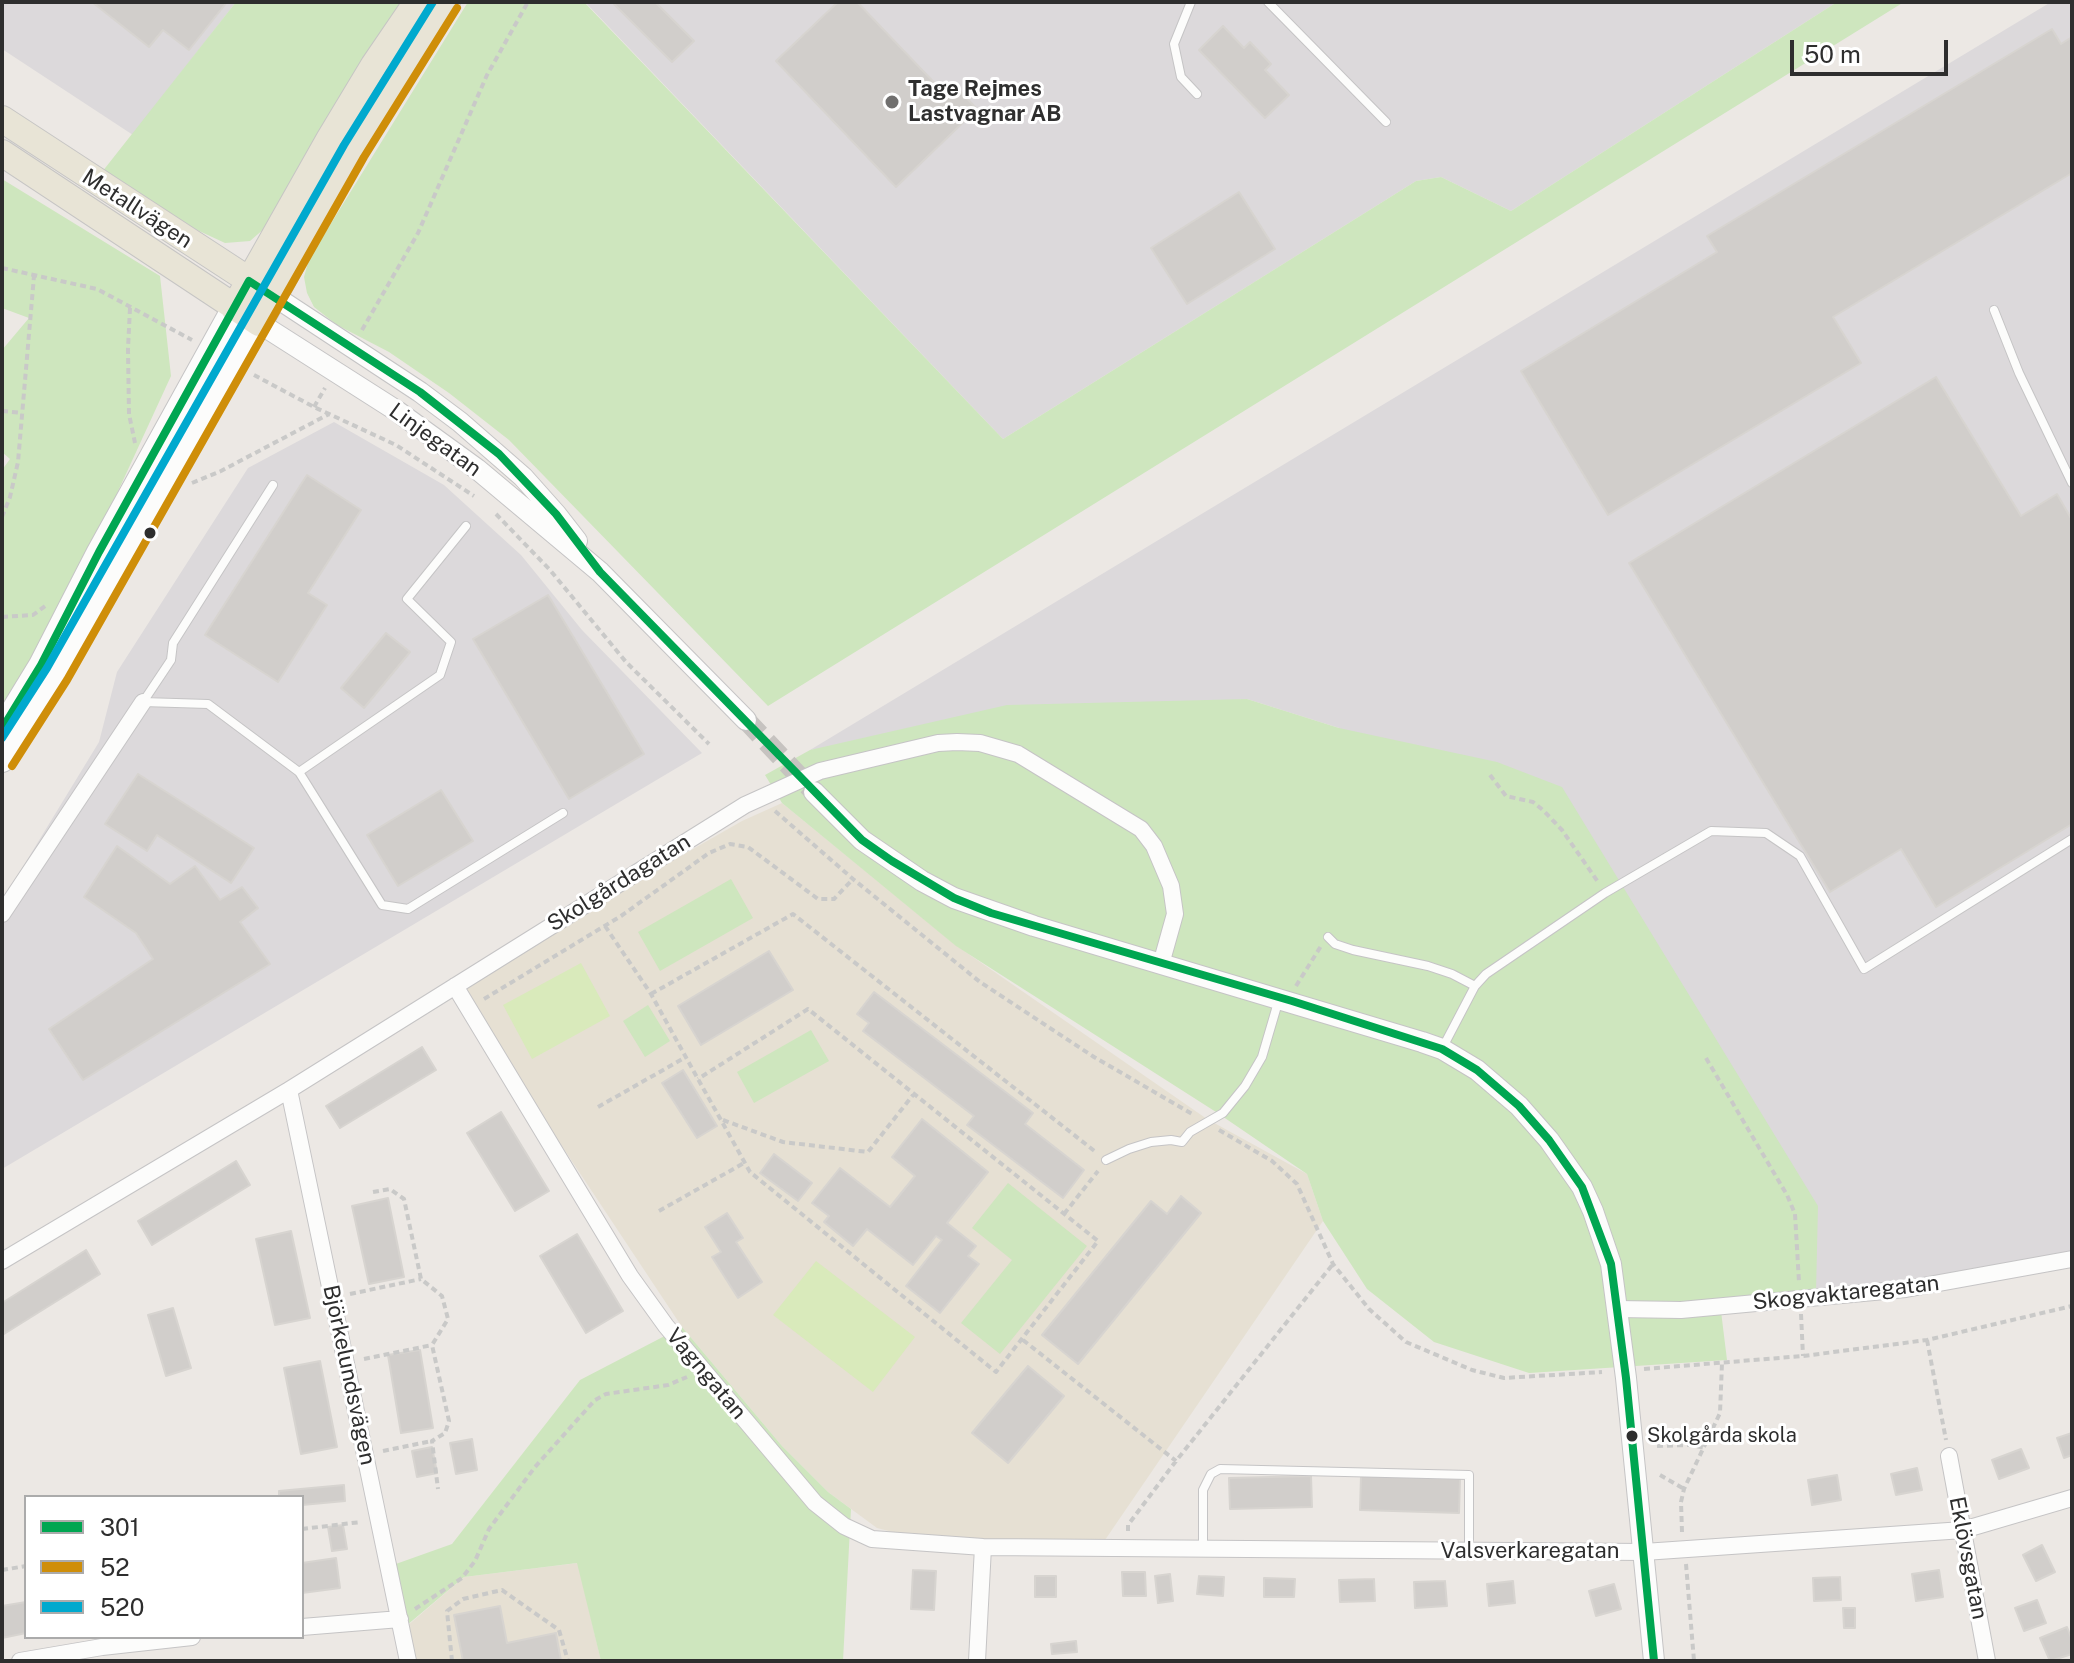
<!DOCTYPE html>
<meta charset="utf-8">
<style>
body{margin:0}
#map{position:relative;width:2074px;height:1663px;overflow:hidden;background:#ece8e4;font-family:"Public Sans",sans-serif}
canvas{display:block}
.frame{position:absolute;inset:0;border:4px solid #2e2e2e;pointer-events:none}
.legend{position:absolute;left:24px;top:1495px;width:280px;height:144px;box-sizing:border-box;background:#fff;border:2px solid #ababab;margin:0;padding:10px 14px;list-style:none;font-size:24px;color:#2e2e2e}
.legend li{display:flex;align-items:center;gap:16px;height:40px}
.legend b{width:40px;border:2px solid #ababab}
.scale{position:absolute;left:1790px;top:40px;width:158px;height:36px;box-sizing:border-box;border:4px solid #2e2e2e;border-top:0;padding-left:10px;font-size:24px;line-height:28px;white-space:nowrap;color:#2e2e2e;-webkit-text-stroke:6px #fff;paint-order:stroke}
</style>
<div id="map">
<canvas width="2074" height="1663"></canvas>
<div class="frame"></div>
<ul class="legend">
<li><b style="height:10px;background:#00a651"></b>301</li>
<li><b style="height:10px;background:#cf8e09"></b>52</li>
<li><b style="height:10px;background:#00a9ce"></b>520</li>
</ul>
<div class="scale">50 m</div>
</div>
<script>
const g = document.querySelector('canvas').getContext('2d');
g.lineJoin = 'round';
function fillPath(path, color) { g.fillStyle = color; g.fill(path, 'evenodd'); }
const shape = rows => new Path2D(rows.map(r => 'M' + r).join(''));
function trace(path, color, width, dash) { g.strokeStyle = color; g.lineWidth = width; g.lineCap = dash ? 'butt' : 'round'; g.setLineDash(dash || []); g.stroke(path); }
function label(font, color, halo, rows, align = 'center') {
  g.font = font + ' "Public Sans",sans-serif'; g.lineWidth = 6; g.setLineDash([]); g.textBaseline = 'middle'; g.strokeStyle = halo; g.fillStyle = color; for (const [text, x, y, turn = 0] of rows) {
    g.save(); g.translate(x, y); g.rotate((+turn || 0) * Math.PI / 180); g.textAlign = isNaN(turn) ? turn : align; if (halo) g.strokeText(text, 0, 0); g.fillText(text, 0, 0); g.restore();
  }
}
fillPath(shape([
 [2,2,236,2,133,135,2,49],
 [585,2,1837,2,1511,211,1441,177,1416,181,1003,439],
 [2051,2,2072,2,2072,1256,1963,1277,1816,1293,1339,728,1247,699,810,750],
 [334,422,444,485,521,555,582,630,702,753,2,1169,2,901,99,742,117,672,248,468]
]), '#dcd9db');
fillPath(shape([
 [782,803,957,946,1207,1119,1307,1174,1323,1221,1105,1540,931,1542,877,1528,828,1492,782,1446,682,1327,455,985,742,821],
 [578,1563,601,1661,415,1661,406,1627,464,1577]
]), '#e6e0d3');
fillPath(shape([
 [236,2,404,2,265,228,250,241,225,243,169,217,102,172],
 [468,2,584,2,1003,439,1416,181,1441,177,1511,211,1837,2,1904,2,768,706,509,440,449,393,389,352,337,325,314,307,307,293,304,277,309,259],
 [2,179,160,276,171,376,91,550,2,711,2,470,10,459,2,452,2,350,29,318,2,308],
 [1247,699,1339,728,1497,762,1562,787,1818,1206,1816,1293,1720,1303,1727,1360,1529,1373,1434,1342,1367,1289,1323,1221,1307,1174,1216,1112,956,946,782,803,765,775,810,750,1007,705],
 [731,879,753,918,660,971,638,932],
 [648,1005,670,1041,645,1057,623,1021],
 [811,1030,829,1061,754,1103,737,1072],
 [1008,1183,1087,1246,1000,1354,961,1323,1012,1260,972,1228],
 [682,1327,782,1446,828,1492,851,1509,843,1661,601,1661,577,1563,464,1577,406,1626,393,1565,452,1544,580,1380]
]), '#cee6be');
fillPath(shape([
 [581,963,610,1016,532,1059,503,1005],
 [816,1261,915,1337,873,1392,773,1315]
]), '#d9eabb');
const building = shape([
 [92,2,227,2,189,50,163,30,149,47,92,2],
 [615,2,655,2,694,41,672,62,614,4,615,2],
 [838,2,857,2,945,94,954,85,977,109,896,187,776,61,838,2],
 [1223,26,1244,48,1250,42,1271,64,1265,70,1289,95,1265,118,1199,50,1223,26],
 [2052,29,2061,44,2072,37,2072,173,1833,317,1861,363,1608,515,1521,371,1717,252,1707,236,2052,29],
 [1239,192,1275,249,1187,304,1151,248,1239,192],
 [1936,377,2021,516,2057,494,2072,520,2072,824,1936,907,1901,849,1830,892,1629,563,1936,377],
 [307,475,361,510,308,593,327,605,278,682,205,635,307,475],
 [548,595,644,754,569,799,473,639,548,595],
 [386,633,410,652,364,708,341,688,386,633],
 [138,774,254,848,231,883,157,835,147,851,105,824,138,774],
 [441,790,473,841,398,886,367,835,441,790],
 [117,846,170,884,195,866,220,900,242,887,258,908,240,922,270,964,83,1080,49,1029,153,959,136,933,84,897,117,846],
 [769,951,793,990,701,1045,678,1006,769,951],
 [874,992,1033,1113,1025,1124,1084,1170,1063,1198,967,1125,974,1116,863,1031,869,1023,857,1014,874,992],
 [422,1047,436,1070,340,1128,326,1106,422,1047],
 [683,1070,717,1126,697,1138,662,1083,683,1070],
 [501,1112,549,1191,515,1211,467,1133,501,1112],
 [922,1119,988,1172,947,1223,976,1246,968,1256,979,1264,940,1313,906,1286,942,1240,936,1236,913,1265,867,1229,853,1246,824,1222,829,1216,812,1203,840,1168,890,1207,915,1176,892,1157,922,1119],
 [774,1154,812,1183,798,1201,760,1173,774,1154],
 [236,1161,250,1185,152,1245,138,1221,236,1161],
 [1181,1196,1201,1213,1078,1364,1042,1335,1151,1201,1167,1214,1181,1196],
 [388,1198,404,1277,369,1284,352,1206,388,1198],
 [727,1213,743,1238,736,1242,762,1282,738,1298,712,1257,721,1252,705,1227,727,1213],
 [291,1231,310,1318,275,1325,256,1239,291,1231],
 [577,1234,623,1311,586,1333,540,1256,577,1234],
 [86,1250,100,1274,4,1334,2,1303,86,1250],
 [173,1308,191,1368,166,1376,148,1315,173,1308],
 [420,1350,433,1428,401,1433,388,1355,420,1350],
 [320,1361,337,1447,301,1454,284,1368,320,1361],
 [1028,1366,1064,1396,1008,1463,972,1433,1028,1366],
 [2072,1433,2072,1455,2064,1458,2057,1438,2072,1433],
 [472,1439,477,1470,456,1474,450,1443,472,1439],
 [432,1447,437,1473,417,1477,412,1451,432,1447],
 [2021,1449,2029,1468,1999,1479,1992,1460,2021,1449],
 [1917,1468,1922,1490,1896,1495,1891,1474,1917,1468],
 [1837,1475,1841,1500,1812,1505,1808,1480,1837,1475],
 [1311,1476,1312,1507,1230,1509,1229,1478,1311,1476],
 [1361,1476,1460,1479,1459,1513,1360,1510,1361,1476],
 [344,1485,345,1501,302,1505,302,1497,279,1497,279,1491,344,1485],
 [343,1525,347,1549,332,1551,328,1527,343,1525],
 [2042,1545,2055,1572,2036,1581,2023,1555,2042,1545],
 [336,1558,340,1588,302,1593,302,1563,336,1558],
 [913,1570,936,1571,934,1610,911,1609,913,1570],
 [1939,1570,1943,1597,1916,1601,1912,1574,1939,1570],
 [1122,1572,1145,1572,1146,1596,1123,1596,1122,1572],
 [1170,1574,1173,1601,1158,1603,1155,1576,1170,1574],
 [1035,1576,1056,1576,1056,1597,1035,1597,1035,1576],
 [1199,1576,1224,1577,1223,1596,1197,1594,1199,1576],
 [1840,1577,1841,1600,1814,1601,1813,1578,1840,1577],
 [1264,1578,1295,1579,1294,1597,1264,1597,1264,1578],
 [1374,1579,1375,1601,1340,1602,1339,1580,1374,1579],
 [1445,1581,1447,1606,1415,1608,1414,1582,1445,1581],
 [1513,1581,1515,1603,1489,1606,1487,1584,1513,1581],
 [1614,1584,1621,1609,1596,1616,1589,1591,1614,1584],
 [2037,1600,2046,1623,2024,1631,2015,1608,2037,1600],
 [26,1602,26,1633,2,1638,2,1606,26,1602],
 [500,1606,507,1643,556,1633,561,1661,463,1661,454,1615,500,1606],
 [1843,1608,1855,1608,1855,1628,1844,1628,1843,1608],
 [2067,1627,2072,1640,2072,1654,2050,1661,2040,1638,2067,1627],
 [1076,1641,1077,1652,1052,1654,1051,1644,1076,1641]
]);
fillPath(building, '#d1cecb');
trace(building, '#d7d4d0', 2);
trace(shape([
 [746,720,814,792]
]), '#c6c3c0', 20, [20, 10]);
const service = shape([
 [1191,2,1174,44,1181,77,1197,94],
 [1268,2,1386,122],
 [1994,310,2019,373,2072,483],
 [143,702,208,704,299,772,382,905,408,909,563,813],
 [143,702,171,660,173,643,273,485],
 [299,772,440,675,451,642,407,599,466,526],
 [1328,937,1335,944,1353,950,1428,966,1452,974,1475,986],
 [1443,1047,1475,986,1486,974,1605,893,1711,831,1766,833,1800,856,1864,969,2072,839],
 [1106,1160,1129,1149,1151,1142,1171,1140,1182,1142,1190,1132,1223,1113,1245,1086,1262,1057,1279,999],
 [1203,1548,1203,1490,1211,1474,1220,1469,1469,1475,1469,1550]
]);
const minor = shape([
 [2,914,143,702],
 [455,986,630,1276,666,1326,815,1503,844,1526,872,1539,983,1547,1644,1552,1963,1530,2072,1498],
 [289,1090,408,1661],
 [2,1261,289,1090,745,805,820,771,938,743,957,742,980,743,1018,754,1141,829,1154,846,1171,886,1175,914,1161,964],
 [1618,1309,1681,1310,1906,1289,2072,1259],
 [1949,1456,1987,1661],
 [302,1627,400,1619],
 [20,1661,102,1647,192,1637],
 [977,1661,983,1547]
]);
const tertiary = shape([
 [274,296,420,392,460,422,523,477,556,514,577,541],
 [259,323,397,411,477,469,600,572,746,720],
 [814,792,862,840,922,881,954,898,1034,926,1422,1042,1442,1049,1477,1070,1519,1106,1549,1140,1582,1187,1593,1211,1611,1264,1626,1378,1654,1661]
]);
const secondary = shape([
 [2,729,41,665,99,552,234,308],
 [2,760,57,674,259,323]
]);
const primary = shape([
 [2,119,264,290],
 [2,153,259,323,354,151,447,2],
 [234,308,330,138,374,65,417,2]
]);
trace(service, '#c5c4c5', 10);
trace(minor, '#c5c4c5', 18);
trace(tertiary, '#c5c4c5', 22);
trace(secondary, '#c5c4c5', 26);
trace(primary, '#c6c5c4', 28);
trace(shape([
 [2,268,97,289,192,340],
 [130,308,128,349,129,414,135,443],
 [362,330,418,233,487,75,528,2],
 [254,375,314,407,396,445,474,496],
 [314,407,325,388],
 [2,411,22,413],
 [192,483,221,471,329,414],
 [496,514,550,570,626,662,709,744],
 [2,517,10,497,18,462,34,276],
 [2,617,33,615,48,604],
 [1490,775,1506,796,1533,802,1544,811,1562,830,1598,882],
 [775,811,853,879,980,982,1094,1057,1194,1115],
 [605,926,651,994,698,1079,750,1172,996,1372,1098,1241,808,1009,698,1079],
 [1296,986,1321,946],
 [651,994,793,914,1097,1153],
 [484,999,621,916,709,853,730,844,748,847,818,899,834,899,853,879],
 [1706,1058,1787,1195,1795,1214,1799,1282],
 [598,1107,686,1057],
 [723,1120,783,1142,868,1152,913,1095],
 [1219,1130,1272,1161,1297,1184,1333,1264,1369,1309,1406,1342,1472,1370,1504,1378,1602,1372],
 [373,1192,390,1189,404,1199,421,1279,442,1296,448,1319,432,1345,449,1421,445,1433,432,1441,438,1489],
 [659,1211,744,1163],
 [1064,1214,1098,1171],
 [350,1294,421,1279],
 [1801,1314,1803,1356],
 [1023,1340,1176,1461],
 [1927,1340,1946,1440],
 [364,1359,432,1345],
 [1644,1369,1803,1356,1927,1340,2072,1306],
 [1657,1446,1689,1445,1706,1448],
 [383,1451,432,1441],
 [1660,1475,1684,1489],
 [302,1529,361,1522],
 [1128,1531,1128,1525,1176,1461,1333,1264],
 [1682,1532,1681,1502,1684,1489,1720,1413,1722,1363],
 [1686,1564,1694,1661],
 [2,1570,26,1566],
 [415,1609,462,1578,475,1561,489,1529,535,1467,595,1400,606,1394,668,1385,687,1377],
 [452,1661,447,1611,463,1599,502,1590,559,1630,568,1661]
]), '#c9c9c8', 4, [6, 4]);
trace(service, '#fcfcfb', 8);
trace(minor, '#fcfcfb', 16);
trace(tertiary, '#fcfcfb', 20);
trace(secondary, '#fcfcfb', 24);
trace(primary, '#e8e4d6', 26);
trace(shape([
 [2,729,41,665,99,552,249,281,420,392,499,454,556,514,600,572,862,840,892,861,954,898,991,913,1292,1001,1442,1049,1477,1070,1519,1106,1549,1140,1582,1187,1611,1264,1626,1378,1654,1661]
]), '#00a651', 8);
trace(shape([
 [12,766,67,680,364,157,457,8]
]), '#cf8e09', 8);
trace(shape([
 [2,738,47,668,344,145,433,2]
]), '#00a9ce', 8);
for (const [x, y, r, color] of [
 [892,102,8,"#706f6e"],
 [150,533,7,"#2e2e2e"],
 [1632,1436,7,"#2e2e2e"]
]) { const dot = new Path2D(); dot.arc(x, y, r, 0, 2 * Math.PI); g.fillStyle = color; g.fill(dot); trace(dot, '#fff', 3); }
label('20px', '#2e2e2e', '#fff', [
 ["Skolgårda skola",1647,1436]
], 'left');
label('bold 22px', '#2e2e2e', '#fff', [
 ["Tage Rejmes",908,89],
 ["Lastvagnar AB",908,114]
], 'left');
label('22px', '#2e2e2e', '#fff', [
 ["Metallvägen",137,209,33],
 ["Linjegatan",435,440,36],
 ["Skolgårdagatan",619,883,-32],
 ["Skogvaktaregatan",1846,1293,-6],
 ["Vagngatan",706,1374,50],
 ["Björkelundsvägen",349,1375,78],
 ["Valsverkaregatan",1530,1551],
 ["Eklövsgatan",1968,1558,79]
]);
</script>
